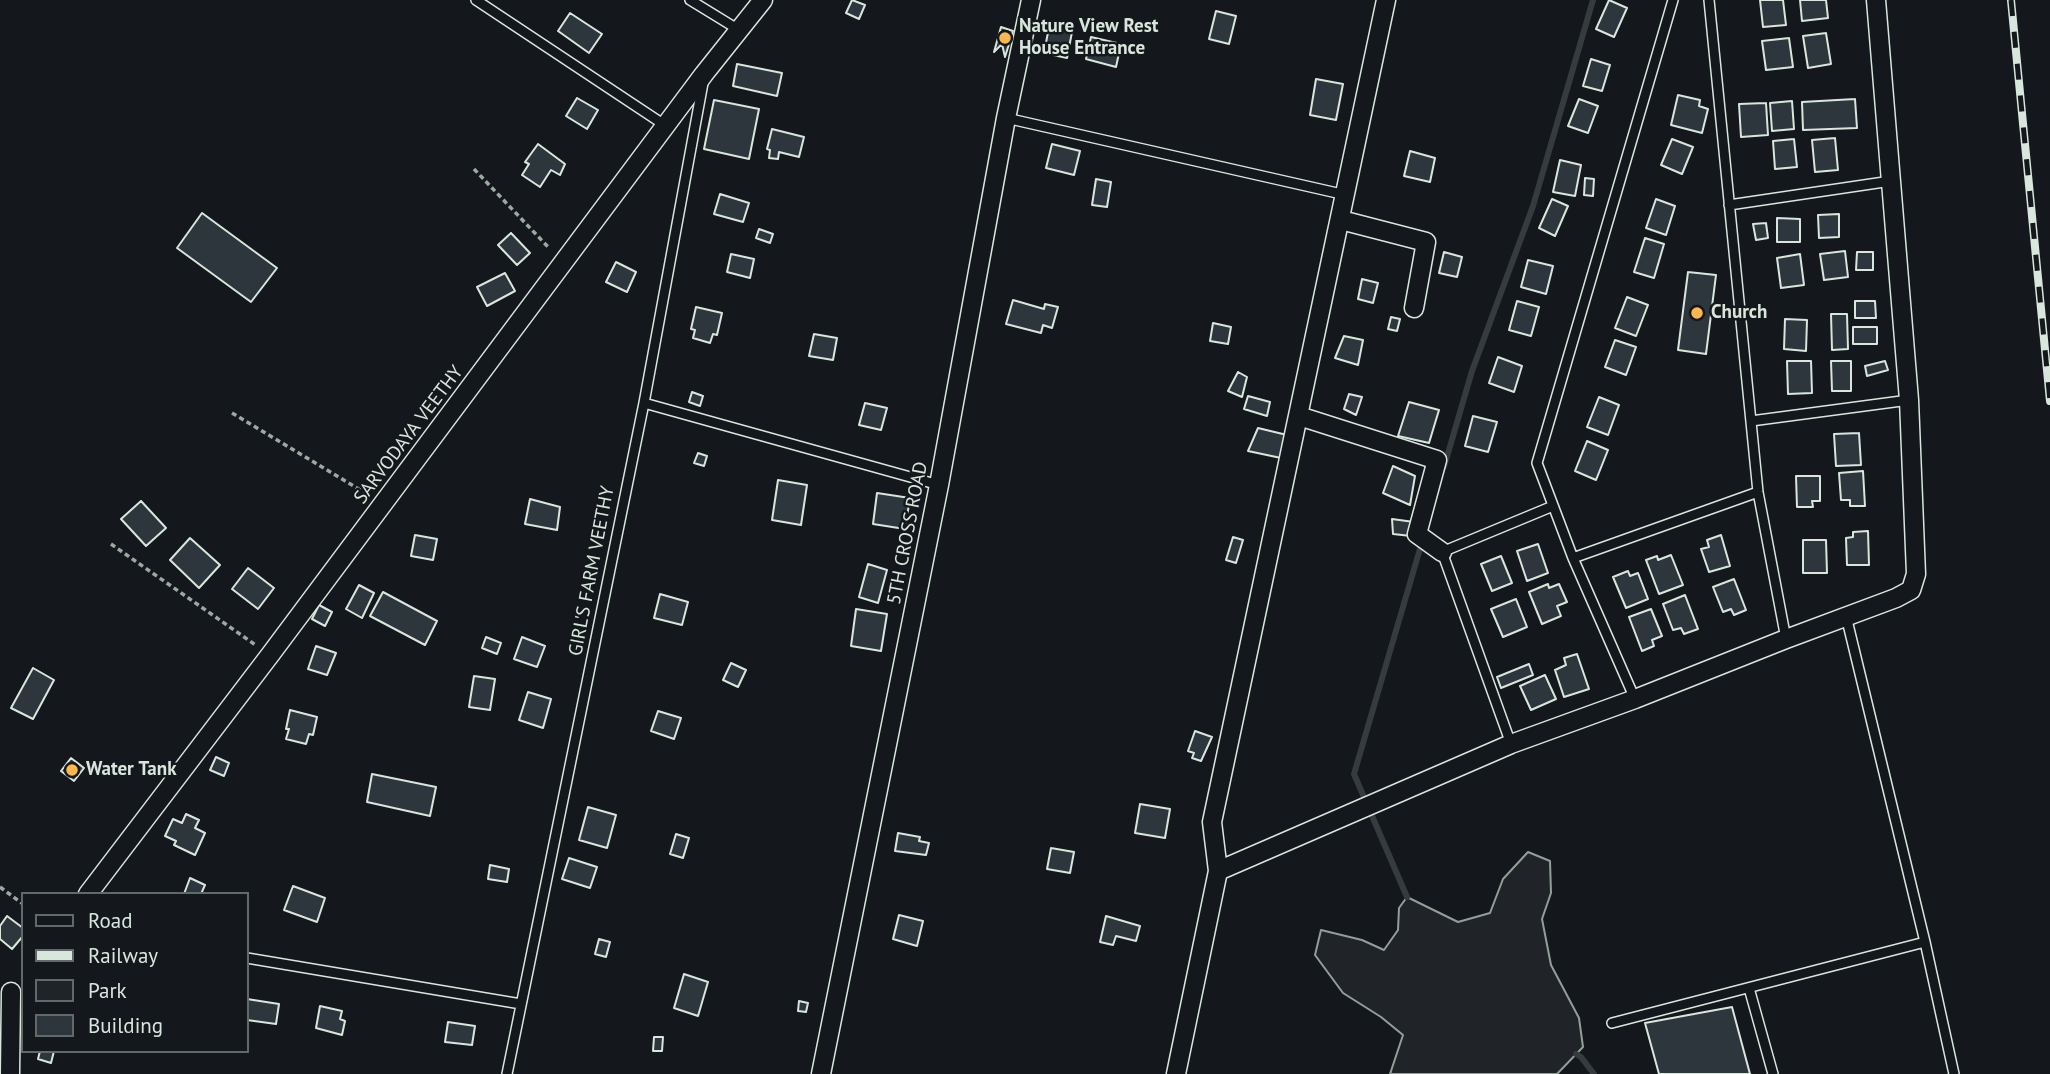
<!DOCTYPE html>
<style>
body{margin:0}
#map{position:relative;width:2050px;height:1074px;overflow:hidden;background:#14181c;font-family:"PT Sans",sans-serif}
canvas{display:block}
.legend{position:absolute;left:21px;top:892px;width:228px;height:161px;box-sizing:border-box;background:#14181c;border:2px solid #626a69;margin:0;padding:9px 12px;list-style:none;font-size:21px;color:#d8e6dc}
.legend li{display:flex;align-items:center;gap:14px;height:35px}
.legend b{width:35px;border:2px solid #626a69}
</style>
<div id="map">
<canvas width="2050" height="1074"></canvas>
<ul class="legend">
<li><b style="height:9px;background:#14181c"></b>Road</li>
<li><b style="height:9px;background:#d8e6dc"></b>Railway</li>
<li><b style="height:19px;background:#202428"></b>Park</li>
<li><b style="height:19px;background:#2c363c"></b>Building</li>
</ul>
</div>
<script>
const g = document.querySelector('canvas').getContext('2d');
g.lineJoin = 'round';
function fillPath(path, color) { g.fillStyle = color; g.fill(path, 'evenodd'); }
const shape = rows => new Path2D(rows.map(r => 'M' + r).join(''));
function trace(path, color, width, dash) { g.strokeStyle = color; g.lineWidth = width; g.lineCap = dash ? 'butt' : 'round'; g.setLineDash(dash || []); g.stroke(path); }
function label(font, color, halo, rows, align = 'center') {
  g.font = font + ' "PT Sans",sans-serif'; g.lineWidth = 5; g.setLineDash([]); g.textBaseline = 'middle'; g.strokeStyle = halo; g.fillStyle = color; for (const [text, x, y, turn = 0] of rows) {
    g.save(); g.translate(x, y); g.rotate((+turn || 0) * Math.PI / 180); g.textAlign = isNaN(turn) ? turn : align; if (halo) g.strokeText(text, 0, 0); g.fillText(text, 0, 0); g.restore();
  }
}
const green = shape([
 [1528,852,1550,861,1551,893,1542,919,1551,965,1579,1018,1583,1047,1557,1074,1390,1074,1403,1035,1381,1017,1343,993,1315,955,1321,930,1362,940,1384,950,1398,930,1399,908,1407,897,1458,922,1490,913,1503,879,1528,852]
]);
fillPath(green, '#202428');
trace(green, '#939e99', 2);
trace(shape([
 [1444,467,1472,371,1533,206,1593,0],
 [1407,897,1354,774,1422,542],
 [1576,1054,1581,1057,1594,1074]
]), '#363b3e', 6);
const building = shape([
 [852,0,865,5,859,19,846,13,852,0],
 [1609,0,1627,8,1614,37,1596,29,1609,0],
 [1760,0,1783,0,1786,25,1763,27,1760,0],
 [1800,0,1826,0,1828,18,1802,21,1800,0],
 [1216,11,1236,16,1229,44,1209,39,1216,11],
 [570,13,602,34,589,53,558,31,570,13],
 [1001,27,1013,31,1005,57,1002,44,994,52,1001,27],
 [1049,27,1072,32,1067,58,1044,53,1049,27],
 [1826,33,1831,64,1808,68,1803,36,1826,33],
 [1091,37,1121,44,1116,67,1086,59,1091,37],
 [1789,38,1793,67,1766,70,1762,41,1789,38],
 [1591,59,1610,65,1602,91,1583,86,1591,59],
 [737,64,782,73,777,96,733,86,737,64],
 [1316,79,1343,84,1336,120,1310,115,1316,79],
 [1678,95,1700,100,1699,106,1708,109,1702,133,1671,125,1678,95],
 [577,98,598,110,587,129,566,116,577,98],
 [1579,99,1598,106,1588,133,1568,126,1579,99],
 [1855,99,1857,128,1803,130,1802,102,1855,99],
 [714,100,759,109,749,159,704,149,714,100],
 [1792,101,1794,129,1772,131,1770,103,1792,101],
 [1766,103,1768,135,1741,137,1739,104,1766,103],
 [772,129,804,137,799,157,779,152,778,159,769,158,770,150,767,149,772,129],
 [1835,138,1838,170,1815,172,1812,140,1835,138],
 [1672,139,1693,147,1682,174,1661,165,1672,139],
 [1794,139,1797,167,1775,169,1773,141,1794,139],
 [538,144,565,164,560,175,551,170,540,187,522,175,529,164,525,162,538,144],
 [1052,144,1080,151,1074,175,1046,168,1052,144],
 [1410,151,1435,158,1430,182,1404,176,1410,151],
 [1560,160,1581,165,1575,196,1553,192,1560,160],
 [1585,178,1594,179,1593,196,1584,195,1585,178],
 [1096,179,1111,182,1107,207,1092,205,1096,179],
 [720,194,749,203,743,222,714,214,720,194],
 [1552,199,1568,206,1555,236,1539,228,1552,199],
 [1656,199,1675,206,1666,235,1646,228,1656,199],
 [202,213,277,268,251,302,177,248,202,213],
 [1839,214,1839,237,1819,238,1818,215,1839,214],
 [1777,218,1800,219,1800,242,1777,242,1777,218],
 [1766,223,1768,238,1756,240,1753,224,1766,223],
 [759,229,773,234,770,243,756,238,759,229],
 [511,233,530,253,517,265,498,245,511,233],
 [1645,238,1664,244,1654,278,1634,272,1645,238],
 [1845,251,1848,277,1824,280,1820,254,1845,251],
 [1444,252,1462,257,1457,277,1439,273,1444,252],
 [1857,252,1873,252,1873,270,1856,270,1857,252],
 [731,254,754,259,750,278,727,272,731,254],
 [1800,254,1804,285,1781,288,1777,258,1800,254],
 [1528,260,1553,266,1546,294,1521,287,1528,260],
 [616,262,636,272,627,292,606,282,616,262],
 [1688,272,1716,275,1706,354,1678,350,1688,272],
 [505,273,515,291,487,306,477,287,505,273],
 [1362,279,1378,283,1373,303,1358,299,1362,279],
 [1627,297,1648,305,1636,336,1615,328,1627,297],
 [1013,300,1044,309,1045,304,1058,307,1052,328,1043,325,1041,333,1006,324,1013,300],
 [1517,301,1539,307,1531,336,1509,330,1517,301],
 [1855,301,1875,301,1876,318,1855,318,1855,301],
 [696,307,722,313,717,335,713,334,710,343,693,338,695,330,691,329,696,307],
 [1831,314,1847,314,1848,349,1832,350,1831,314],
 [1391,317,1400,319,1397,331,1388,329,1391,317],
 [1785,319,1807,320,1806,351,1784,349,1785,319],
 [1213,323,1231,327,1228,344,1210,341,1213,323],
 [1853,327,1877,327,1877,344,1853,344,1853,327],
 [814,334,837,338,833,360,809,356,814,334],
 [1344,336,1363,340,1358,365,1335,358,1344,336],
 [1615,340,1636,347,1626,375,1605,367,1615,340],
 [1498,357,1522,366,1514,392,1489,383,1498,357],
 [1787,361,1811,361,1812,393,1788,394,1787,361],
 [1831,361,1851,361,1851,391,1832,391,1831,361],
 [1885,361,1888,370,1867,376,1865,366,1885,361],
 [1238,372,1247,377,1242,397,1228,391,1238,372],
 [692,392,703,396,700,406,689,402,692,392],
 [1349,394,1362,397,1356,415,1344,409,1349,394],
 [1248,396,1270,402,1267,416,1244,409,1248,396],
 [1599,397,1619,405,1608,435,1587,427,1599,397],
 [1409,402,1439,410,1429,443,1398,436,1409,402],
 [865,403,887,408,881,430,859,425,865,403],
 [1473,416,1497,422,1488,452,1465,446,1473,416],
 [1258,428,1287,435,1281,458,1248,451,1258,428],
 [1859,433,1861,465,1836,466,1834,434,1859,433],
 [1587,441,1608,450,1596,480,1575,471,1587,441],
 [698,453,707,456,704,466,694,463,698,453],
 [1393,466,1415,476,1410,505,1383,493,1393,466],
 [1863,471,1865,506,1850,506,1850,500,1841,500,1839,473,1863,471],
 [1796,476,1820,476,1820,501,1812,501,1813,507,1797,507,1796,476],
 [778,480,807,485,801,525,772,520,778,480],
 [877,493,910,498,905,529,873,524,877,493],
 [530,499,560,507,557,530,525,524,530,499],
 [141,501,166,528,146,546,121,519,141,501],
 [1392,519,1414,522,1411,536,1393,534,1392,519],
 [1868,531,1869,565,1847,565,1846,538,1853,537,1853,532,1868,531],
 [415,535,437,539,433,560,411,556,415,535],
 [1721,535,1730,566,1709,572,1701,549,1709,547,1707,540,1721,535],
 [1233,537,1243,540,1236,563,1226,560,1233,537],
 [190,538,220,565,199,588,170,560,190,538],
 [1803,540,1826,540,1827,573,1803,573,1803,540],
 [1538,544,1548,573,1527,581,1517,551,1538,544],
 [1671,555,1683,585,1659,594,1646,560,1657,556,1658,560,1671,555],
 [1501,556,1512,583,1492,591,1481,564,1501,556],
 [868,564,887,570,878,603,859,597,868,564],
 [248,568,274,588,258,609,232,589,248,568],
 [1628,571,1630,576,1638,573,1648,599,1626,608,1613,577,1628,571],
 [1734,579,1746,610,1734,615,1731,609,1723,612,1713,587,1734,579],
 [1548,584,1549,588,1559,584,1567,602,1557,606,1561,616,1542,624,1529,592,1548,584],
 [359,585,374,593,362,618,346,609,359,585],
 [383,592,437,621,425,645,370,616,383,592],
 [660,594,688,602,682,625,654,618,660,594],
 [1685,595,1698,629,1684,634,1681,628,1673,630,1663,604,1685,595],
 [1516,599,1527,627,1503,637,1491,609,1516,599],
 [319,605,332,612,325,626,312,619,319,605],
 [856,609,887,614,881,651,851,646,856,609],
 [1651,609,1662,636,1652,640,1654,646,1642,651,1629,617,1651,609],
 [486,637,501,643,497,654,482,648,486,637],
 [522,637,545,646,537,667,514,659,522,637],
 [316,646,336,653,327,675,308,669,316,646],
 [1577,654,1589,689,1564,697,1555,670,1566,665,1564,658,1577,654],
 [731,663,746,670,738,687,723,680,731,663],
 [1529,664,1533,675,1501,688,1497,677,1529,664],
 [33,668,54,680,33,719,11,708,33,668],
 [1545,675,1556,699,1531,710,1520,686,1545,675],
 [474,676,495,679,490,710,469,707,474,676],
 [528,692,551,699,543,728,519,720,528,692],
 [290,710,317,717,313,735,309,734,306,744,286,739,289,729,286,729,290,710],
 [658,711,681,718,674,739,651,731,658,711],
 [1195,731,1212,737,1201,761,1192,758,1194,753,1188,751,1195,731],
 [216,757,229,763,224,776,210,770,216,757],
 [71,758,84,768,74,781,61,771,71,758],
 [372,774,436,787,430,816,367,802,372,774],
 [1140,804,1170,809,1165,838,1135,833,1140,804],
 [588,807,616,815,607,848,579,840,588,807],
 [186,814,199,820,195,828,205,833,195,855,174,845,176,841,165,836,173,819,182,823,186,814],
 [898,833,920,837,919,841,929,843,926,855,895,851,898,833],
 [676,834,689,838,683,858,670,854,676,834],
 [1051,848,1074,852,1070,873,1047,869,1051,848],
 [569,858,597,867,590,888,562,879,569,858],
 [490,865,509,869,507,882,488,879,490,865],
 [190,878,205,885,201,894,184,894,190,878],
 [293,886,325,898,317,922,284,910,293,886],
 [899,915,923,921,917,946,893,939,899,915],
 [7,916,23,928,23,936,12,949,0,939,0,926,7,916],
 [1106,916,1140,926,1136,941,1116,936,1113,945,1100,942,1106,916],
 [599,939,610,942,606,957,595,954,599,939],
 [684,974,708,982,698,1016,674,1008,684,974],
 [247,999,279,1004,276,1024,247,1020,247,999],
 [799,1001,808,1003,806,1012,798,1011,799,1001],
 [320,1006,342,1011,340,1019,345,1021,342,1035,316,1028,320,1006],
 [1732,1007,1750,1074,1659,1074,1645,1023,1732,1007],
 [448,1022,475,1026,472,1045,445,1042,448,1022],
 [654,1037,663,1037,662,1051,653,1051,654,1037],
 [40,1051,54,1051,51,1063,38,1059,40,1051]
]);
fillPath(building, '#2c363c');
trace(building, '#d8e6dc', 2);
const lane = shape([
 [476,0,666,126],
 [690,0,739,30],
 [1709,0,1758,492,1786,639],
 [1006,118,1346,195],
 [1729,205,1891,181],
 [644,403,939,485],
 [1751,421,1909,400],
 [1573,558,1758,492],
 [1846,616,1925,942,1954,1074],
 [1635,699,1573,558,1537,463,1673,0],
 [1511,744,1442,552,1553,506],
 [247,958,521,1004],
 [1749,988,1773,1074],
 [1612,1023,1925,942],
 [507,1074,644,403,703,83]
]);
const street = shape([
 [1341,220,1426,242,1414,308],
 [1299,416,1437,460,1417,534,1442,552],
 [1218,871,1511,744,1635,699,1786,639,1896,598,1911,590,1916,574,1909,400,1876,0],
 [88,894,270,655,704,74,763,0],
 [10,1074,11,992],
 [821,1074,939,485,1006,118,1031,0],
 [1176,1074,1218,871,1212,822,1386,0]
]);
trace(lane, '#d8e6dc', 12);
trace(street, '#d8e6dc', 21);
trace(shape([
 [474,169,550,249],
 [232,413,367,494],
 [111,544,257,646],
 [0,887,23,904]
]), '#9da8a2', 3.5, [5, 3.5]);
trace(lane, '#14181c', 9);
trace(street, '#14181c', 18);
const rail = shape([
 [2011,0,2050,401]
]);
trace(rail, '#d8e6dc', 8);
trace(rail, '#14181c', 5, [16]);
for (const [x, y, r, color] of [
 [1005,38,7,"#ffb74d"],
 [1697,313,7,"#ffb74d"],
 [72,770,7,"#ffb74d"]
]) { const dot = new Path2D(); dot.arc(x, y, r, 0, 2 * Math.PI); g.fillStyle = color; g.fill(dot); trace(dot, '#14181c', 2.5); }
label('bold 19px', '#d8e6dc', '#14181c', [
 ["Nature View Rest",1019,27],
 ["House Entrance",1019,49],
 ["Church",1711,313],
 ["Water Tank",86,770]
], 'left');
label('19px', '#d8e6dc', '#14181c', [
 ["SARVODAYA VEETHY",409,435,-53],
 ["5TH CROSS ROAD",908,533,-79],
 ["GIRL'S FARM VEETHY",592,571,-79]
]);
</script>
